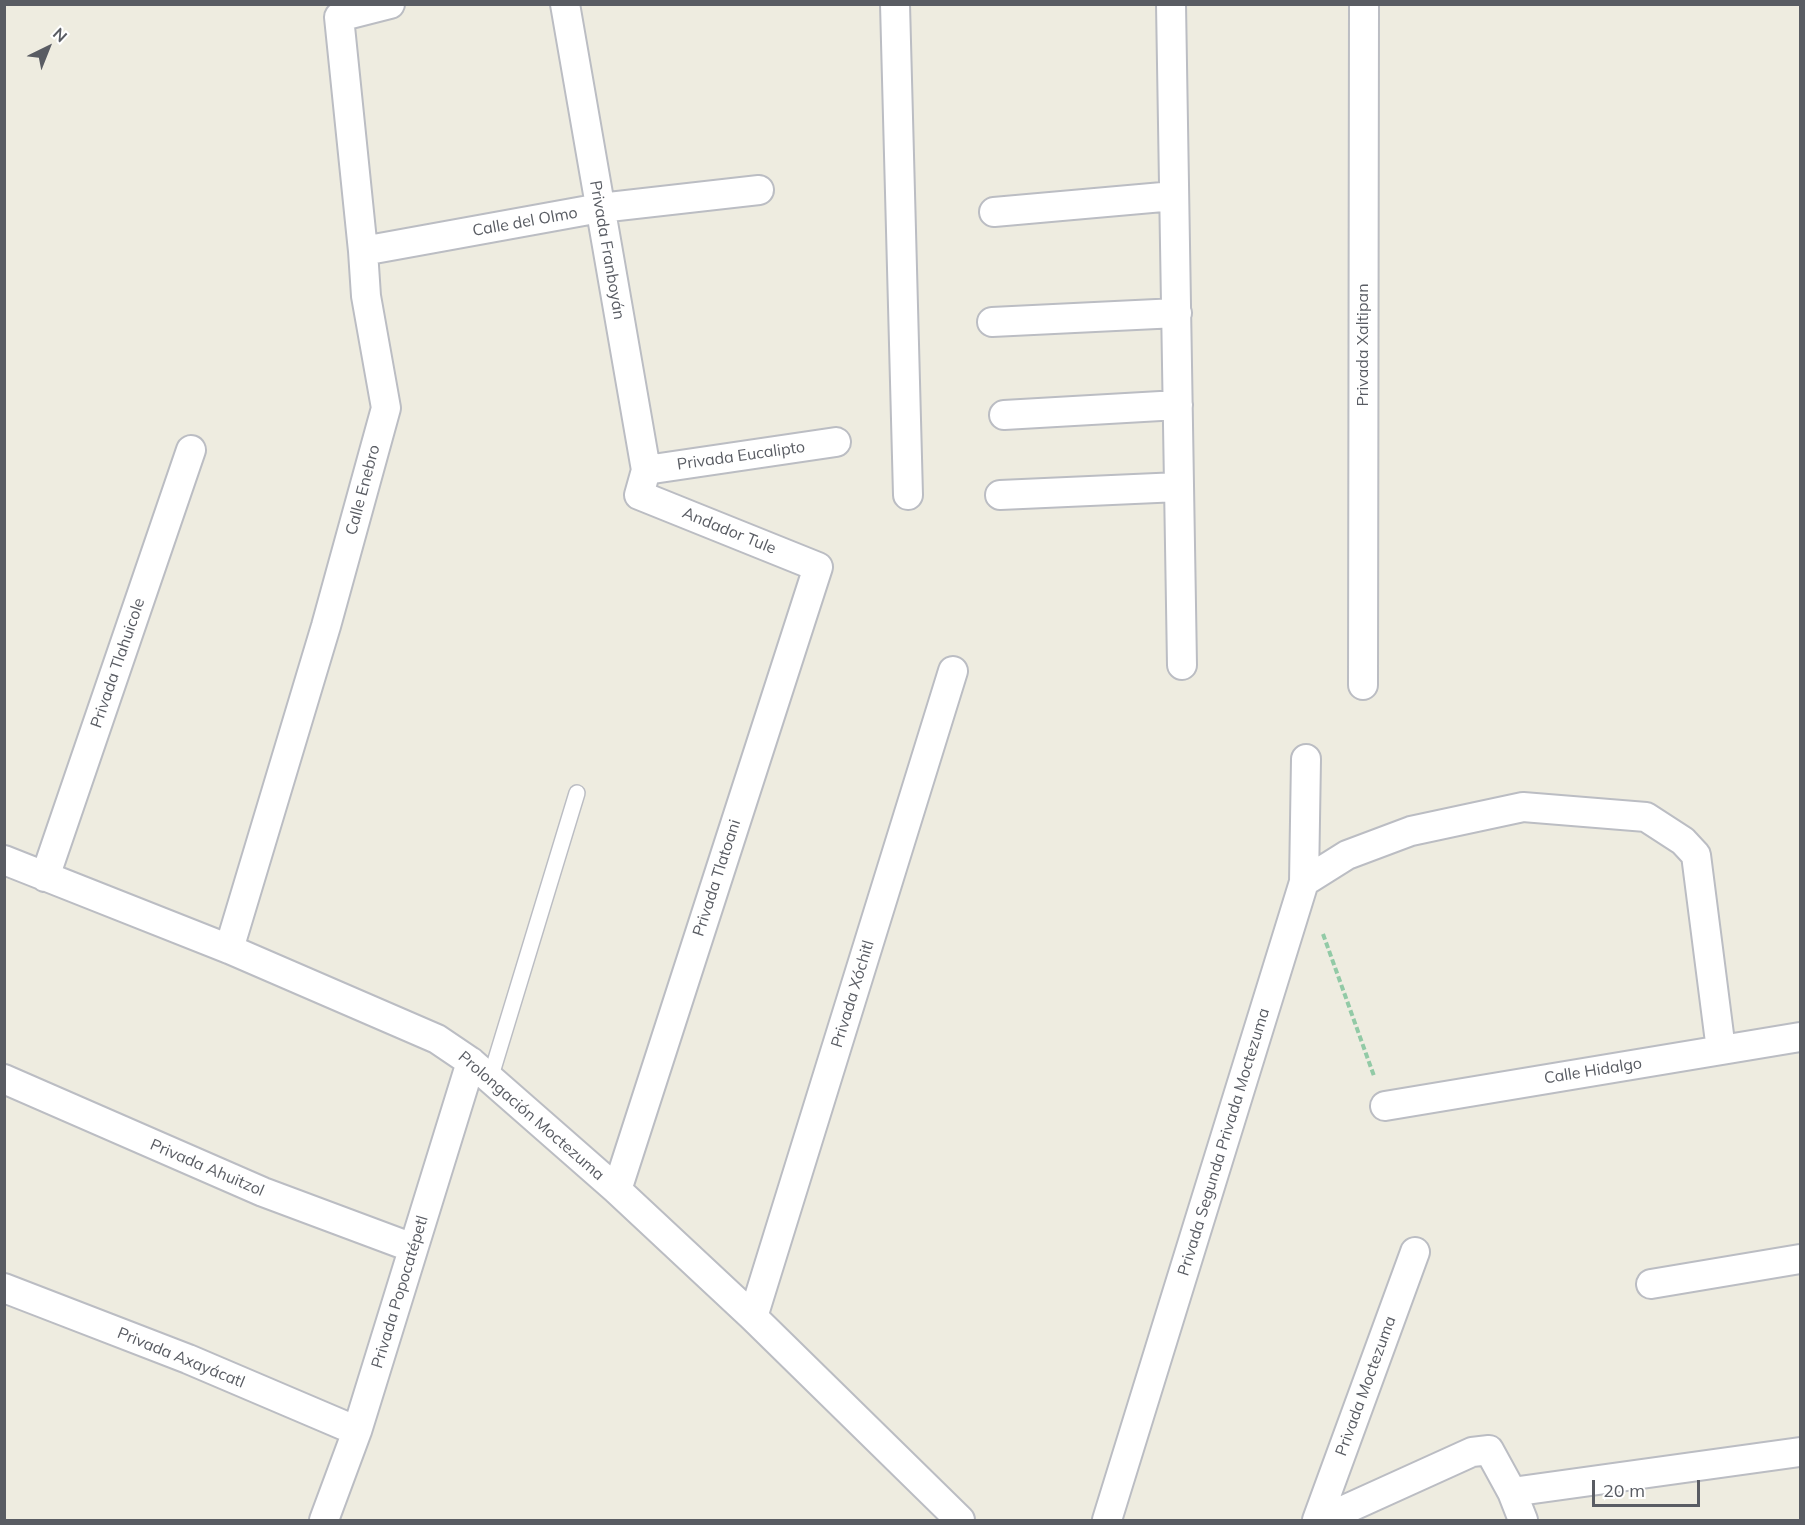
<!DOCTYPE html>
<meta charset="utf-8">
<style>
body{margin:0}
#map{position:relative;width:1805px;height:1525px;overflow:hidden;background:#eeece0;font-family:Mulish,sans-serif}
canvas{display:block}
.frame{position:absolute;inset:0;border:6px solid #595c63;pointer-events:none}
.north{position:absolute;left:18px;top:18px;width:60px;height:60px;-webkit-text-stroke:4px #fff;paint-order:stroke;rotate:43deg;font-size:16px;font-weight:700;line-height:24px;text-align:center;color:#595c63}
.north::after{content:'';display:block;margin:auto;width:21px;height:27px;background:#595c63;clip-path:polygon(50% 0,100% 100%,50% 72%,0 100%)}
.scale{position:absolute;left:1592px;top:1480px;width:108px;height:27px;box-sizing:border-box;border:3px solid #595c63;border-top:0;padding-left:8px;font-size:18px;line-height:21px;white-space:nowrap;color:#595c63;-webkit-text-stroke:4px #fff;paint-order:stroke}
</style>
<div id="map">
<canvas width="1805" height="1525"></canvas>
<div class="frame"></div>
<div class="north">N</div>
<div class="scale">20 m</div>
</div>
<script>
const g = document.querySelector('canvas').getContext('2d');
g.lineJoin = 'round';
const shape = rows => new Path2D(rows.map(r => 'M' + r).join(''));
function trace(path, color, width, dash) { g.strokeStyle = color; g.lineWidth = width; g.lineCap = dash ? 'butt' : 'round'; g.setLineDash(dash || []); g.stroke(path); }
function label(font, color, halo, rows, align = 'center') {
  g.font = font + ' Mulish,sans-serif'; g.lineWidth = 4.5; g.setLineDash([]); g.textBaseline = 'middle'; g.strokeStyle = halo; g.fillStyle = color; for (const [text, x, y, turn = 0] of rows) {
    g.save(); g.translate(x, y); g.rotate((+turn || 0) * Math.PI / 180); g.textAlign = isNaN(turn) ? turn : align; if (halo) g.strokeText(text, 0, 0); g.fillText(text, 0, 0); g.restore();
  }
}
const service = shape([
 [490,1079,577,793]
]);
const minor = shape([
 [565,4,646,470,639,495,818,567,617,1190],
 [895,4,908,495],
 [1171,4,1182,665],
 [994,212,1174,196],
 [363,251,600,208,759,190],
 [992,322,1177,313],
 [1004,415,1178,405],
 [646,470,836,442],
 [1000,495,1179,487],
 [1363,685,1364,4],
 [4,860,229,949,437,1039,471,1062,617,1190,753,1317,960,1520],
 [45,877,191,450],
 [1304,882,1347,855,1411,831,1523,807,1646,817,1683,841,1696,855,1721,1050],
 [229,949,326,626,386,408,366,296,363,251,339,17,390,4],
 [4,1079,263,1192,413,1248],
 [1385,1106,1800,1037],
 [1651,1284,1800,1259],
 [4,1288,188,1359,357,1431],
 [753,1317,953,671],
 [1512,1492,1800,1452],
 [324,1520,357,1431,471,1062],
 [1107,1520,1304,882,1306,759],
 [1317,1520,1415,1252],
 [1322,1520,1472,1452,1489,1450,1512,1492,1523,1520]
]);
trace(service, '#bbbdc3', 18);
trace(minor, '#bbbdc3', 32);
trace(shape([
 [1323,934,1374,1076]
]), '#92caa6', 4, [6, 3]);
trace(service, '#fff', 15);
trace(minor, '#fff', 28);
label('16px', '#595c63', '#fff', [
 ["Calle del Olmo",525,222,-10],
 ["Privada Franboyán",607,250,80],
 ["Privada Xaltipan",1363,345,-90],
 ["Privada Eucalipto",741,456,-8],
 ["Calle Enebro",363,490,-75],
 ["Andador Tule",729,531,22],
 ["Privada Tlahuicole",118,663,-71],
 ["Privada Tlatoani",717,878,-72],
 ["Privada Xóchitl",853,994,-73],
 ["Calle Hidalgo",1593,1071,-9],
 ["Prolongación Moctezuma",531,1116,41],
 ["Privada Segunda Privada Moctezuma",1224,1142,-73],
 ["Privada Ahuitzol",207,1168,23],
 ["Privada Popocatépetl",400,1292,-73],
 ["Privada Axayácatl",181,1358,22],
 ["Privada Moctezuma",1366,1386,-70]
]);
</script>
